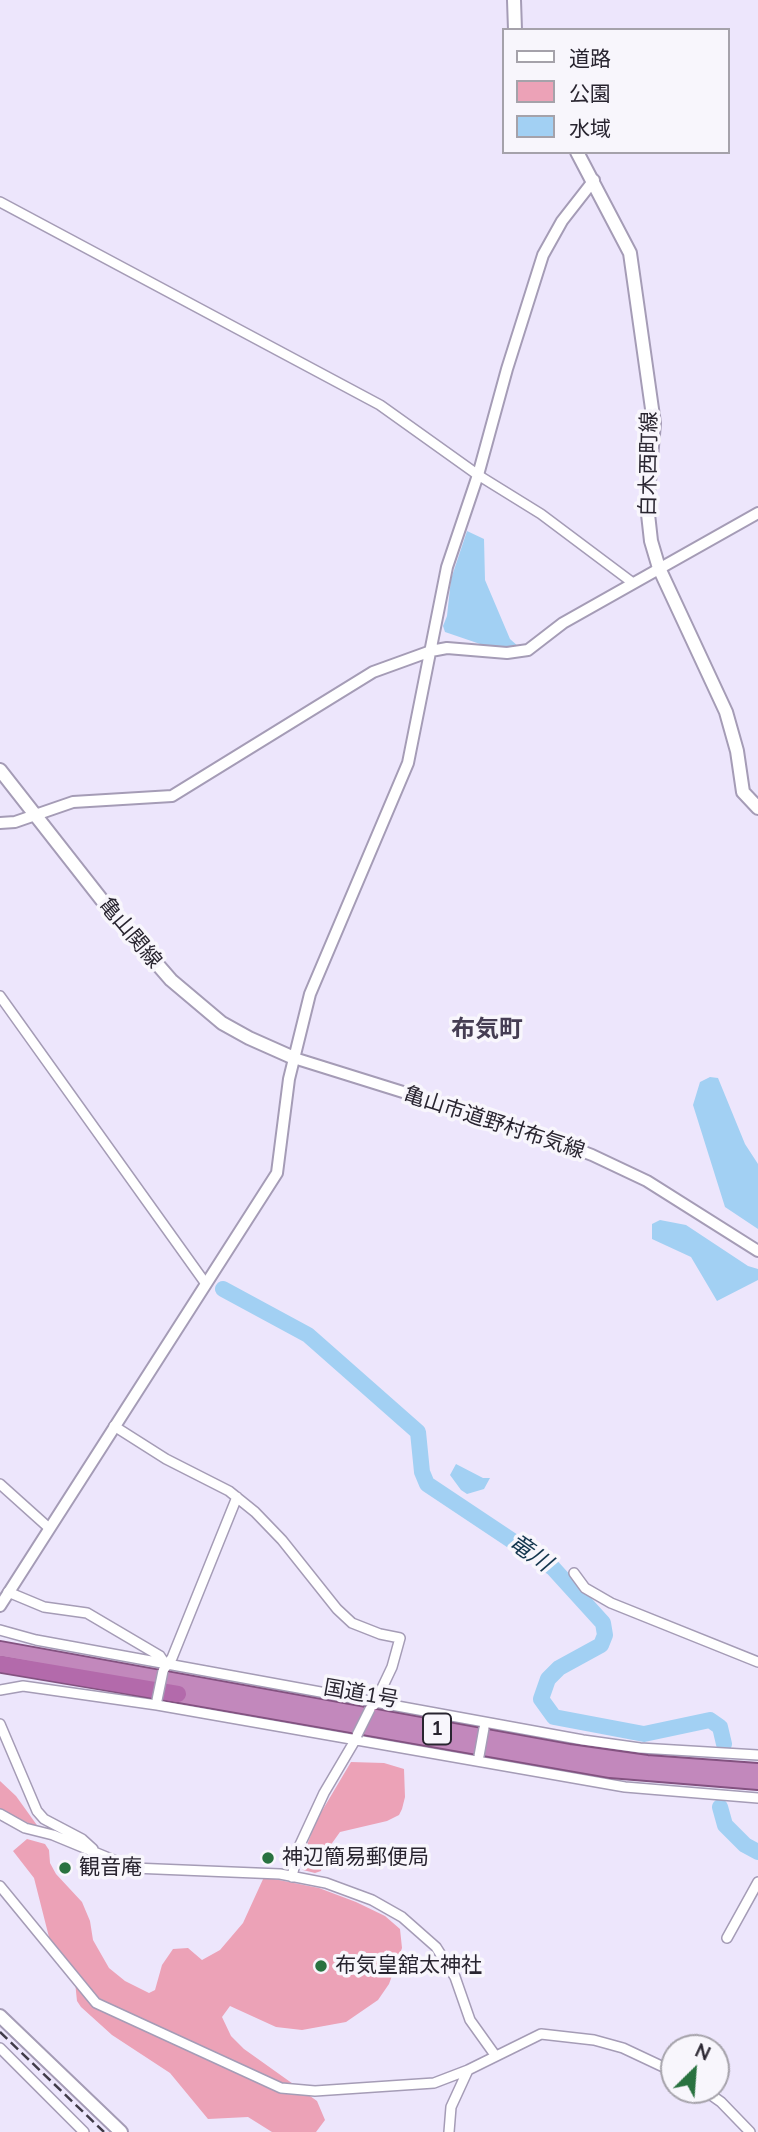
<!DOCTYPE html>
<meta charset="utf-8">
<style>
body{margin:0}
#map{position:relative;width:758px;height:2132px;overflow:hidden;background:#ede6fc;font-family:Mulish,"Noto Sans JP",sans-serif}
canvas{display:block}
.legend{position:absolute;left:502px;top:28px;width:228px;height:126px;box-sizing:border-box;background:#f8f6fc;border:2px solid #a5a2aa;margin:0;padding:9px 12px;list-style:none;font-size:21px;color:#292530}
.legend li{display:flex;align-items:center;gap:14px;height:35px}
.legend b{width:35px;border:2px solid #a5a2aa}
.north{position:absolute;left:660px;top:2034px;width:70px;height:70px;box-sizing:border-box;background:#f8f6fc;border:2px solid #a5a2aa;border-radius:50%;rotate:25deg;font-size:19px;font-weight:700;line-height:28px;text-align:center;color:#292530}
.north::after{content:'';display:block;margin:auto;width:24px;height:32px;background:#297240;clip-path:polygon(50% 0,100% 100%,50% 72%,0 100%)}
</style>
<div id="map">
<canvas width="758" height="2132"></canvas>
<ul class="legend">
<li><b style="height:9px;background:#fff"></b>道路</li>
<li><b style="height:19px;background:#eca2b7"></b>公園</li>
<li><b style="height:19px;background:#a2d0f3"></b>水域</li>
</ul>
<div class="north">N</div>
</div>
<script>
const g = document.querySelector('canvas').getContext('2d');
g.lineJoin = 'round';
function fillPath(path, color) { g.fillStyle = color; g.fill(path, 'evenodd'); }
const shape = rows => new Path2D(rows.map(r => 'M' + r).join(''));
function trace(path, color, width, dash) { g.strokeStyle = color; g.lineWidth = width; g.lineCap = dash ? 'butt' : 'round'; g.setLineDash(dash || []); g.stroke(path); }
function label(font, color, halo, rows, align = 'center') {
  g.font = font + ' Mulish,"Noto Sans JP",sans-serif'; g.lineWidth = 7; g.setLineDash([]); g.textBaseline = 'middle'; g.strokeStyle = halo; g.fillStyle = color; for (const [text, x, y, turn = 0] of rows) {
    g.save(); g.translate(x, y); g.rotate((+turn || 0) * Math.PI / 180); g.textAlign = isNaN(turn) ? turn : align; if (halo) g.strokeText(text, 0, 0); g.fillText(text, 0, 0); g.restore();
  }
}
fillPath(shape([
 [351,1762,384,1763,404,1769,405,1797,402,1809,399,1815,387,1821,340,1832,325,1853,321,1871,315,1873,303,1870,300,1864,316,1821],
 [0,1781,16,1796,39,1828,0,1810],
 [27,1839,45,1844,49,1850,50,1863,56,1874,82,1902,90,1921,93,1940,109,1968,125,1981,149,1993,155,1990,162,1965,173,1949,188,1948,202,1960,220,1950,243,1923,264,1877,319,1888,356,1902,385,1916,400,1929,402,1948,389,1984,378,2000,346,2022,302,2030,276,2027,230,2006,222,2017,231,2036,244,2049,317,2101,325,2120,316,2132,272,2132,248,2117,208,2119,170,2073,112,2035,81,2007,77,2001,74,1972,51,1945,34,1878,13,1851]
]), '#eca2b7');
fillPath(shape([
 [467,531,484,539,485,580,510,639,519,647,486,646,445,632,443,626,447,616,451,579],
 [710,1077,718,1078,745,1144,758,1164,758,1229,725,1207,693,1105,700,1082],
 [660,1220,686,1225,748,1266,758,1269,758,1280,717,1301,691,1257,652,1239,652,1224],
 [456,1464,483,1478,490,1478,484,1489,467,1494,461,1490,450,1475]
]), '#a2d0f3');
trace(shape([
 [223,1289,308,1335,418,1432,422,1472,427,1484,553,1568,603,1623,605,1635,601,1645,559,1668,548,1679,541,1699,554,1717,644,1734,710,1720,720,1727,724,1744],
 [720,1807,725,1825,745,1845,758,1852]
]), '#a2d0f3', 16);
const minor = shape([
 [0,202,380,405,478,475,541,514,633,583],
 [0,996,206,1284],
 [114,1426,166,1459,229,1491,255,1512,282,1540,337,1609,352,1623,380,1634,400,1638,392,1667,374,1705],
 [0,1484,49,1528],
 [574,1573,585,1588,611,1603,758,1662],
 [8,1592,44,1607,87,1613,160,1656,166,1665],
 [0,1630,36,1640,583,1740,640,1748,758,1755],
 [164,1669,172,1658,237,1497],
 [0,1690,23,1686,157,1705,625,1787,758,1798],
 [0,1724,37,1811,44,1819,82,1839,93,1849],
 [0,1814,25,1828,53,1835,133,1868,280,1874,326,1883,372,1900,402,1917,436,1947,455,1977,470,2020,495,2055],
 [292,1877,298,1849,324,1793,357,1737],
 [0,1886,96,2003,281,2088,315,2091,434,2083,468,2070,541,2034,594,2040,623,2048,674,2072],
 [727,1938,758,1882],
 [0,2048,84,2132],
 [704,2090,721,2102,750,2132],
 [449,2132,451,2107,468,2070]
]);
const tertiary = shape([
 [0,823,15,822,73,802,172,796,373,672,431,651,447,648,507,653,528,650,563,623,758,513],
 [294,1058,531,1132,592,1155,647,1181,758,1251],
 [0,1606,277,1173,289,1079,310,994,408,763,447,567,478,475,507,369,543,255,562,221,594,180]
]);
const secondary = shape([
 [514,0,515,30],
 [577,152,630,253,654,423,647,505,651,541,659,568,726,712,737,751,743,792,758,808],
 [0,770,105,904,171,980,222,1023,249,1038,294,1058],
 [0,2016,121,2132]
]);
const trunk = shape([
 [0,1649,569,1752,647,1763,758,1771],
 [168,1693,610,1770,758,1782]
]);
const motorway = shape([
 [0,1664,178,1694]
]);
trace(minor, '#a59cb6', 12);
trace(tertiary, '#a59cb6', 14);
trace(secondary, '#a59cb6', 16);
trace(trunk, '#835280', 18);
trace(motorway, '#835280', 19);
trace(minor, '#fff', 9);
trace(tertiary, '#fff', 10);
trace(secondary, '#fff', 12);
trace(trunk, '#c288bc', 14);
trace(motorway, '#b36aab', 16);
trace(shape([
 [0,2032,104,2132]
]), '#403b48', 2.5, [10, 5]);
const minorBridge = shape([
 [157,1700,163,1671],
 [357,1735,370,1709],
 [479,1756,484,1728]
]);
trace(minorBridge, '#a59cb6', 12, []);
trace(minorBridge, '#fff', 9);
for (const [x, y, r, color] of [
 [268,1858,7,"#297240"],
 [65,1868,7,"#297240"],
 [321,1966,7,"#297240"]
]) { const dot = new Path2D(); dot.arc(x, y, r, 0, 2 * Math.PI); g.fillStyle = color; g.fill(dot); trace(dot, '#f8f6fc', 2.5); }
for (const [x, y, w] of [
 [437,1729,28]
]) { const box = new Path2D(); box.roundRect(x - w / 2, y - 15.5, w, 31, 5); g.fillStyle = '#f8f6fc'; g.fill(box); trace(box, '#292530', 2); }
label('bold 19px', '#292530', null, [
 ["1",437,1729]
]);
label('21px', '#292530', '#f8f6fc', [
 ["白木西町線",649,464,-89],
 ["亀山関線",130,933,50],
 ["亀山市道野村布気線",494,1123,18],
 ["国道1号",361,1694,10]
]);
label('21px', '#292530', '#f8f6fc', [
 ["神辺簡易郵便局",282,1858],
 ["観音庵",79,1868],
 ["布気皇舘太神社",335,1966]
], 'left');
label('italic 23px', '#13364e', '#f8f6fc', [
 ["竜川",530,1553,35]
]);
label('bold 24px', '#453d53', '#f8f6fc', [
 ["布気町",487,1030]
]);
</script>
